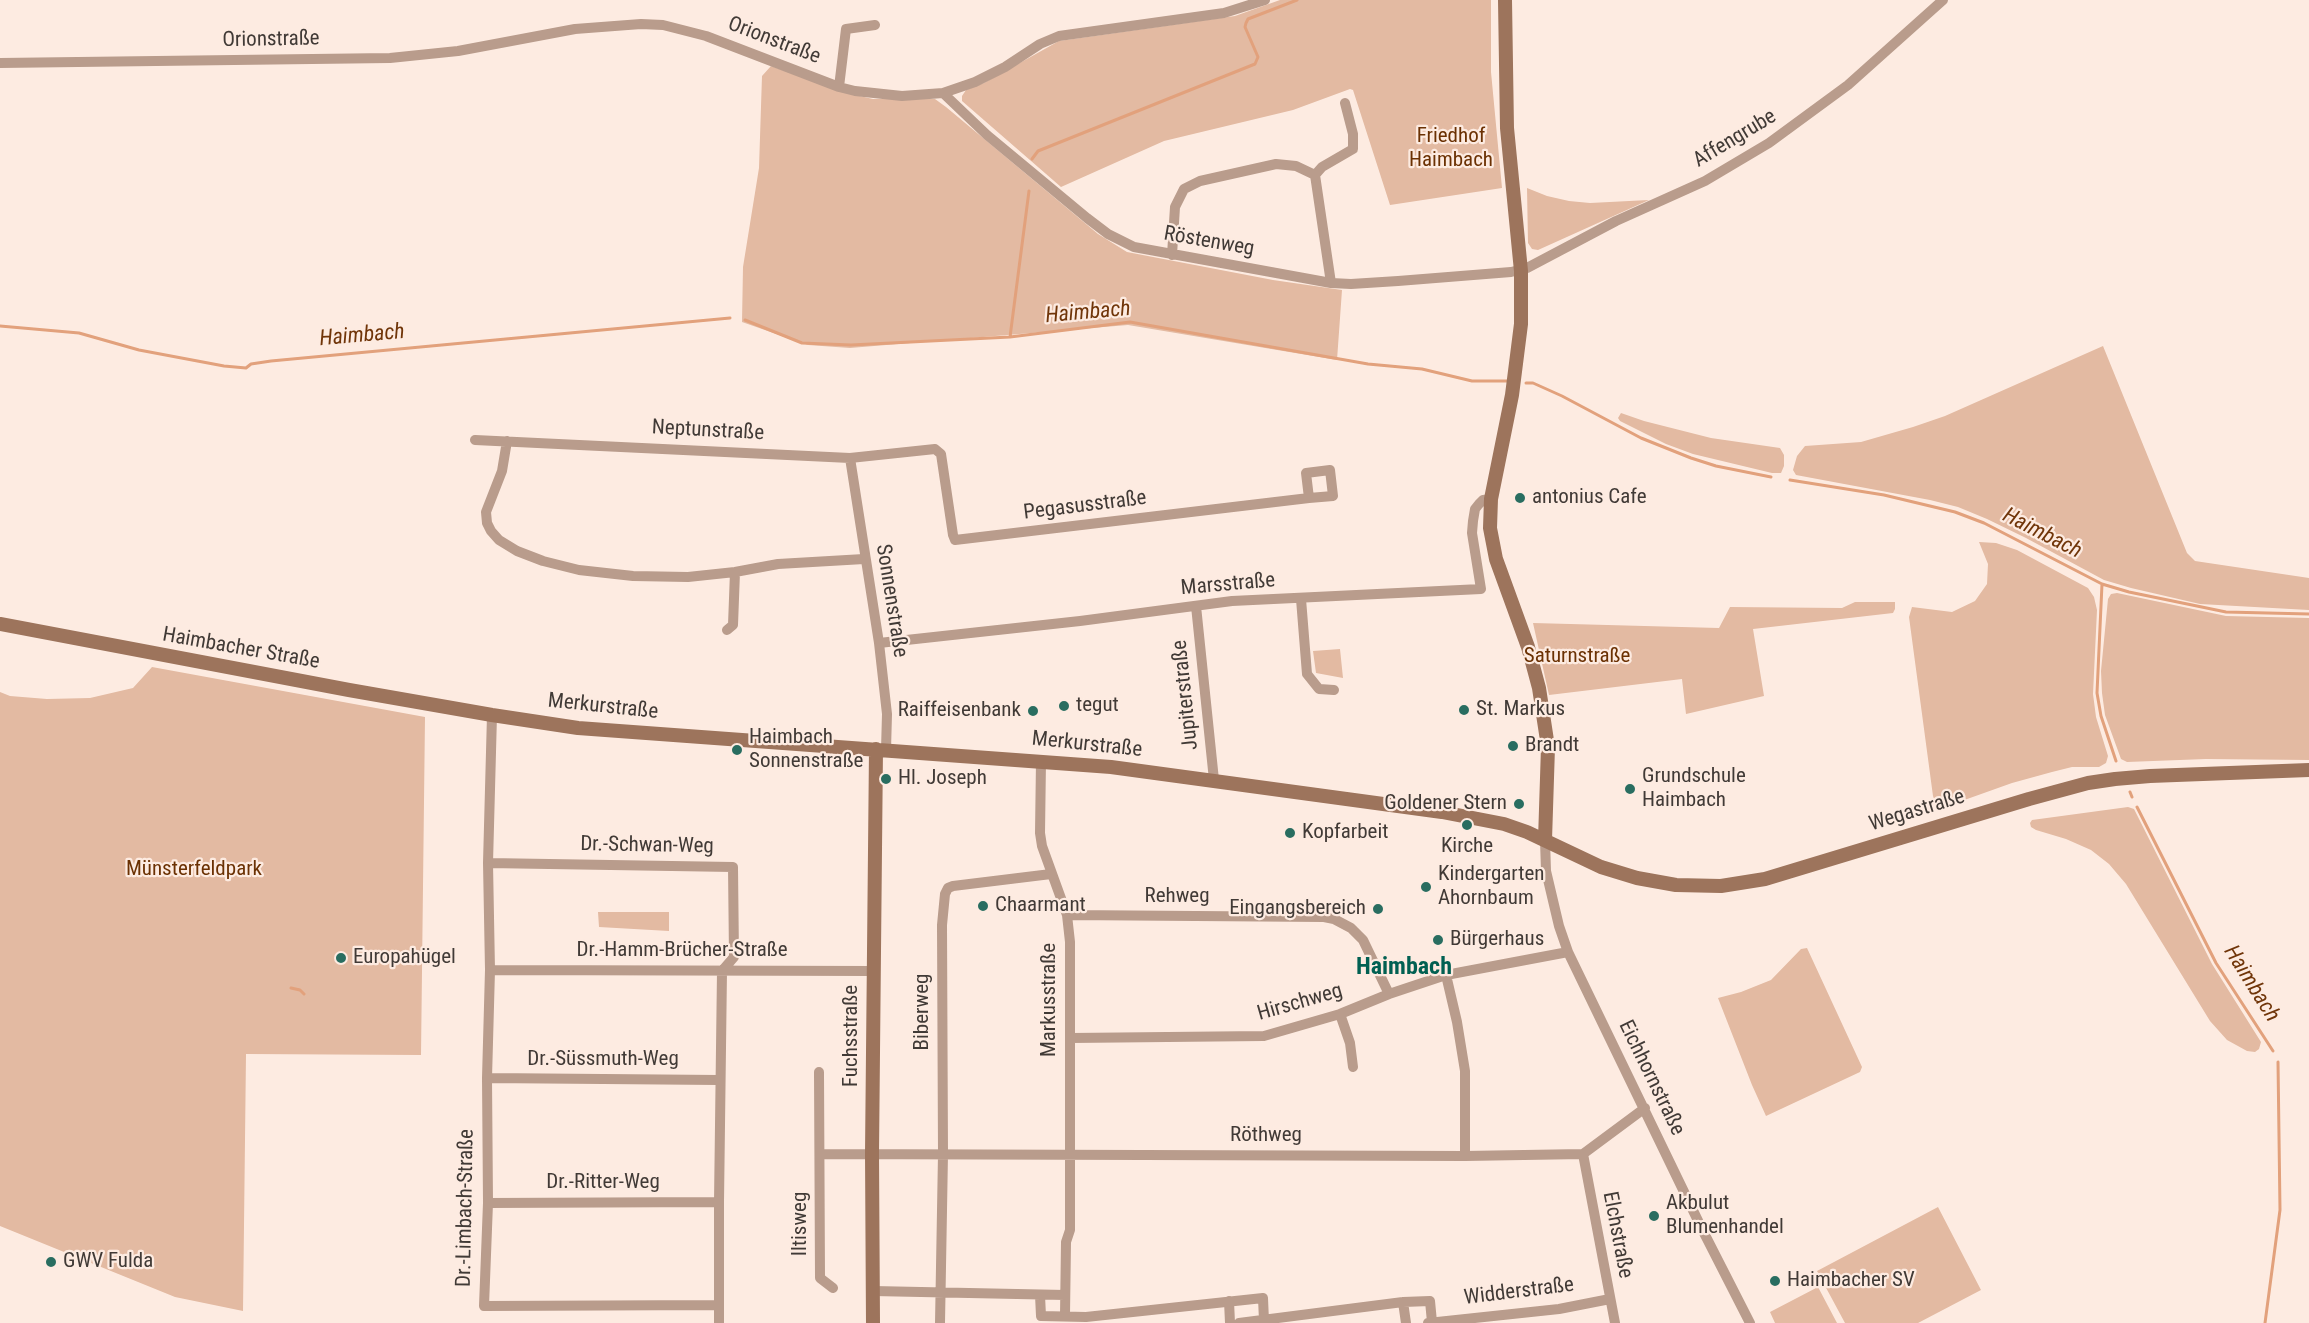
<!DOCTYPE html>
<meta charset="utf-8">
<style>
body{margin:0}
canvas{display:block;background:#fdebe1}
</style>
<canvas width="2309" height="1323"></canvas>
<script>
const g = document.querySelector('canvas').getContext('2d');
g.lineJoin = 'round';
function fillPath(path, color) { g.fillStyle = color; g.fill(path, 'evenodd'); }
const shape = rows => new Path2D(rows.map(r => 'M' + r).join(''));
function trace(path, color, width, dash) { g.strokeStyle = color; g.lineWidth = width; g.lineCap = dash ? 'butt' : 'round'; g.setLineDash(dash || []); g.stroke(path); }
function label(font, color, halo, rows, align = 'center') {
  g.font = font + ' "Roboto Condensed",sans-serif'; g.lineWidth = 4.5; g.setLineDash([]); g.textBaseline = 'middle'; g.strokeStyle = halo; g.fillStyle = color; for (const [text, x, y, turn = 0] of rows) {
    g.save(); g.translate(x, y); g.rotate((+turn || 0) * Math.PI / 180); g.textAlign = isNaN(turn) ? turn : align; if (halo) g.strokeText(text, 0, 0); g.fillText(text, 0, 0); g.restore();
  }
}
fillPath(shape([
 [1280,0,1491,0,1491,72,1502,188,1390,205,1353,90,1350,89,1293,110,1164,141,1061,187,962,101,962,96,966,90,984,83,1059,41,1235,16],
 [771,66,846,93,873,99,935,99,946,107,1098,234,1127,252,1273,280,1342,290,1337,360,1128,325,850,348,808,345,742,322,743,267,759,168,762,76],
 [1527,188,1547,196,1569,201,1590,203,1649,200,1538,250,1532,249,1528,243],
 [2103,346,2187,553,2195,561,2309,578,2309,610,2200,604,2131,588,2104,580,2026,538,1987,519,1958,507,1930,500,1796,475,1793,470,1797,456,1805,446,1861,442,1913,427,1945,416],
 [1621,413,1644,421,1711,438,1780,448,1784,455,1784,466,1781,473,1772,473,1693,454,1666,444,1620,421,1618,418],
 [1979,542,1996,543,2017,550,2088,588,2094,597,2097,610,2093,694,2096,717,2108,756,2106,763,2099,767,2072,767,2052,772,2012,783,1942,808,1936,805,1933,796,1909,617,1912,607,1952,612,1975,601,1987,584,1988,564],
 [2117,593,2226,616,2309,618,2309,760,2206,759,2127,762,2121,759,2105,715,2102,693,2101,671,2108,599,2111,594],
 [1855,602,1895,602,1895,609,1893,613,1753,629,1764,696,1686,714,1682,679,1549,695,1533,623,1719,628,1730,607,1842,608],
 [1340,649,1343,678,1316,673,1313,651],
 [152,667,425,717,421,1055,246,1054,243,1311,175,1297,0,1226,0,692,10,696,47,699,90,698,133,688],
 [2128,807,2134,809,2212,964,2261,1042,2259,1049,2255,1052,2247,1051,2227,1040,2210,1021,2126,884,2109,864,2091,850,2066,839,2036,830,2031,827,2030,823,2032,820],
 [598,912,669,912,669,931,599,927],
 [1807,948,1862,1067,1860,1072,1766,1116,1752,1085,1718,998,1741,992,1771,980,1801,949],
 [1938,1207,1981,1290,1918,1323,1845,1323,1817,1271],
 [1818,1287,1837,1323,1775,1323,1770,1312]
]), '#e3baa2');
trace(shape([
 [1032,159,1038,151,1255,64,1258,57,1245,27,1246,23,1248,19,1297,0],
 [745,320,802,343,851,345,1010,337,1130,322,1368,364,1422,369,1472,381,1507,381],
 [0,326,79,333,139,350,224,366,246,368,251,364,271,361,730,318],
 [1010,337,1029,191],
 [1526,383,1533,383,1562,396,1641,438,1691,458,1716,466,1771,477],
 [1790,480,1884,495,1955,512,1984,523,2102,584,2097,693,2101,716,2116,761],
 [2102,584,2129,592,2226,612,2309,614],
 [2130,792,2132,797],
 [2137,807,2216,963,2273,1051],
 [291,988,300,990,304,994],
 [2265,1323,2280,1210,2278,1062]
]), '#e2a17c', 3);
trace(shape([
 [0,63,390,58,458,51,575,29,641,24,663,25,706,36,839,87,855,91,902,96,943,93,975,82,1005,67,1040,44,1059,36,1224,13,1265,0],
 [839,87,846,29,875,25],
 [943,93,987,135,1087,218,1108,234,1134,247,1331,283,1351,284,1398,281,1511,272,1527,268,1616,221,1705,181,1769,143,1848,85,1943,0],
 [1172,255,1175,207,1184,189,1200,181,1276,164,1296,166,1315,175],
 [1331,283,1315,175,1322,167,1353,149,1353,134,1345,103],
 [475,440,850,458,935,449,941,454,953,535,955,540,1309,498],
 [507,441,502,471,486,512,487,523,491,531,499,540,517,551,543,561,579,570,633,576,688,577,735,572,778,564,864,559],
 [850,458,879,643,887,714,886,750],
 [1330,470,1333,496,1309,498,1306,473,1330,470],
 [1301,599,1307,674,1319,689,1334,690],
 [1196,606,1214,780],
 [727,630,733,625,735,572],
 [879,643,1080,621,1232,601,1481,589,1472,533,1473,521,1475,509,1479,504,1483,500,1491,499],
 [492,715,488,863,490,970,487,1078,488,1203,484,1306,719,1305],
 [1041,761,1040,833,1042,846,1067,915,1070,942,1070,1230,1066,1242,1065,1315],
 [1545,840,1546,871,1559,926,1568,952,1702,1229,1750,1323],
 [488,863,733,867,734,957,722,971],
 [1067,915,1324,917,1334,919,1351,928,1363,940,1389,994],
 [490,970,874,971],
 [1446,975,1457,1022,1465,1071,1465,1156],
 [1340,1014,1350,1043,1353,1067],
 [1071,1038,1264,1036,1340,1014,1389,994,1446,975,1568,952],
 [819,1072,820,1278,833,1288],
 [487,1078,719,1080],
 [821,1154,1465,1156,1583,1154,1645,1108],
 [1583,1154,1615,1323],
 [488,1203,719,1202],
 [873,1291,1065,1295],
 [1040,1295,1041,1316,1086,1317,1263,1298,1264,1321],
 [1229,1301,1230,1323],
 [719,1323,719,1202,722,971],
 [940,1323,943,1154,942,925,945,894,948,888,953,886,1051,874],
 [1239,1323,1403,1302],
 [1406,1323,1403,1302,1430,1301,1432,1322],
 [1428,1323,1559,1309,1610,1299]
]), '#b99c8c', 10);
trace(shape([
 [1505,0,1507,128,1521,271,1521,324,1512,395,1491,499,1490,528,1496,559,1528,647,1539,688,1548,747,1545,840],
 [0,624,349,690,492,715,578,728,1111,767,1442,812,1504,824,1527,832,1601,867,1637,878,1676,885,1721,886,1765,879,2029,799,2088,783,2115,779,2150,776,2309,770],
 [873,1323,872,1153,876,749]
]), '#9d745c', 14);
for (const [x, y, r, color] of [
 [1520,498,6,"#296d60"],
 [1064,706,6,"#296d60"],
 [1464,710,6,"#296d60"],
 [1033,711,6,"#296d60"],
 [1513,746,6,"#296d60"],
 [737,750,6,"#296d60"],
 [886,779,6,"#296d60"],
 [1630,789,6,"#296d60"],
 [1519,804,6,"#296d60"],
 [1467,825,6,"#296d60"],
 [1290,833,6,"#296d60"],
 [1426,887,6,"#296d60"],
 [983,906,6,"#296d60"],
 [1378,909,6,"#296d60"],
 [1438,940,6,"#296d60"],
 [341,958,6,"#296d60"],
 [1654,1216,6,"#296d60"],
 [51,1262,6,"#296d60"],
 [1775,1281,6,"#296d60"]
]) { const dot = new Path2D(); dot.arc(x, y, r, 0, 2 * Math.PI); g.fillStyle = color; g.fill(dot); trace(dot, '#fdebe1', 2); }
label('21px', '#413a36', '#fdebe1', [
 ["Orionstraße",271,40,-1],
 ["Orionstraße",774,41,21],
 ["Affengrube",1735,139,-31],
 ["Röstenweg",1209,242,10],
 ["Neptunstraße",708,431,3],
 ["Pegasusstraße",1085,506,-7],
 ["Marsstraße",1228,585,-5],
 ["Sonnenstraße",891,601,81],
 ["Haimbacher Straße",241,649,10],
 ["Jupiterstraße",1186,695,-96],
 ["Merkurstraße",603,707,6],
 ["Merkurstraße",1087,745,6],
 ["Wegastraße",1917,811,-17],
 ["Dr.-Schwan-Weg",647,846,1],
 ["Rehweg",1177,897],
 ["Dr.-Hamm-Brücher-Straße",682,951],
 ["Markusstraße",1050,1000,-90],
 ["Hirschweg",1300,1003,-16],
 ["Biberweg",923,1012,-90],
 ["Fuchsstraße",852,1036,-90],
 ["Dr.-Süssmuth-Weg",603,1060],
 ["Eichhornstraße",1651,1078,64],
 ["Röthweg",1266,1136],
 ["Dr.-Ritter-Weg",603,1183],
 ["Dr.-Limbach-Straße",466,1208,-89],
 ["Iltisweg",801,1224,-90],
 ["Elchstraße",1617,1235,79],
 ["Widderstraße",1519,1292,-7]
]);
label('21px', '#6b3103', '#fdebe1', [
 ["Friedhof",1451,137],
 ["Haimbach",1451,161],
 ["Saturnstraße",1577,657],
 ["Münsterfeldpark",194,870]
]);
label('21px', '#413a36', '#fdebe1', [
 ["antonius Cafe",1532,498],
 ["tegut",1076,706],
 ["St. Markus",1476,710],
 ["Raiffeisenbank",1021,711,"right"],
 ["Haimbach",749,738],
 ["Sonnenstraße",749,762],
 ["Brandt",1525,746],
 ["Grundschule",1642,777],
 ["Haimbach",1642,801],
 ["Hl. Joseph",898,779],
 ["Goldener Stern",1507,804,"right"],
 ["Kopfarbeit",1302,833],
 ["Kirche",1467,847,"center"],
 ["Kindergarten",1438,875],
 ["Ahornbaum",1438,899],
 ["Chaarmant",995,906],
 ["Eingangsbereich",1366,909,"right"],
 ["Bürgerhaus",1450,940],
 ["Europahügel",353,958],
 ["Akbulut",1666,1204],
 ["Blumenhandel",1666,1228],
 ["GWV Fulda",63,1262],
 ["Haimbacher SV",1787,1281]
], 'left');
label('italic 22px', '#703509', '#fdebe1', [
 ["Haimbach",1088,313,-5],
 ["Haimbach",362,336,-5],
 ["Haimbach",2042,534,27],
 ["Haimbach",2251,984,58]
]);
label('bold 24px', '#016052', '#fdebe1', [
 ["Haimbach",1404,968]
]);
</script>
